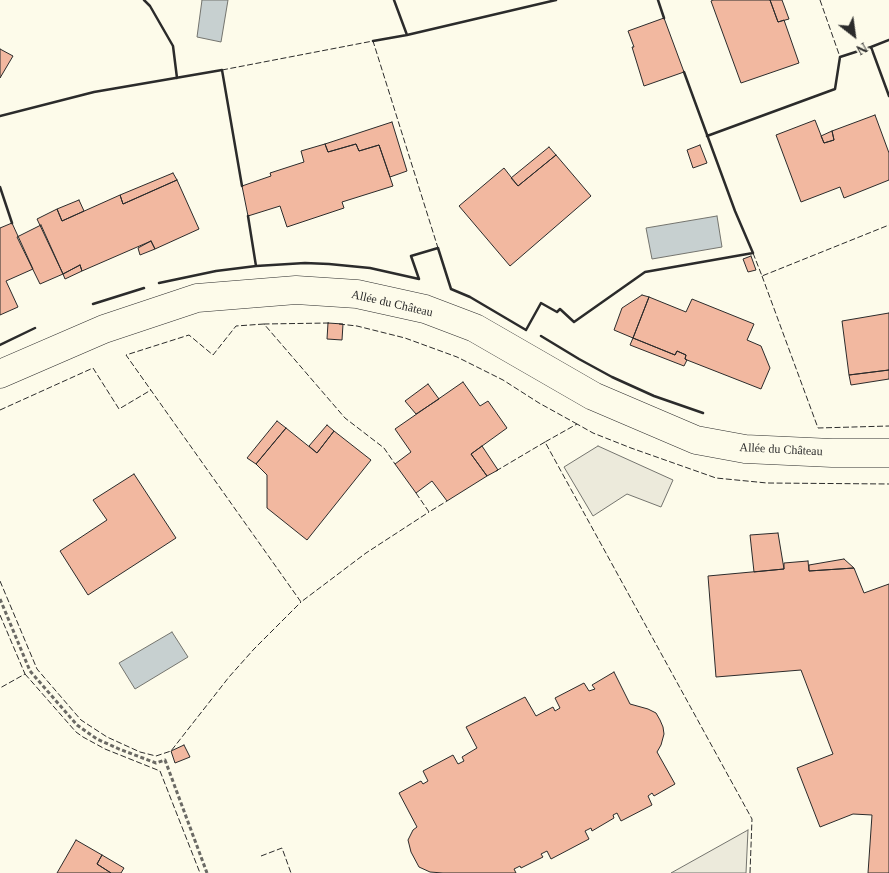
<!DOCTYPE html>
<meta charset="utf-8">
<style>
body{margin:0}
#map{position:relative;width:889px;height:873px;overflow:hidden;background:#fdfbea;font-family:Georgia,serif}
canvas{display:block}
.north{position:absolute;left:829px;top:10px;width:50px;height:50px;-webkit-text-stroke:4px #fdfbea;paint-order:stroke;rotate:150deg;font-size:14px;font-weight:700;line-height:20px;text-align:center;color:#2b2b2b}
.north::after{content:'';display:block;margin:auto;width:18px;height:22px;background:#2b2b2b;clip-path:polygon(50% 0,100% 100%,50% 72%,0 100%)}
</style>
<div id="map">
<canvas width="889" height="873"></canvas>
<div class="north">N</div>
</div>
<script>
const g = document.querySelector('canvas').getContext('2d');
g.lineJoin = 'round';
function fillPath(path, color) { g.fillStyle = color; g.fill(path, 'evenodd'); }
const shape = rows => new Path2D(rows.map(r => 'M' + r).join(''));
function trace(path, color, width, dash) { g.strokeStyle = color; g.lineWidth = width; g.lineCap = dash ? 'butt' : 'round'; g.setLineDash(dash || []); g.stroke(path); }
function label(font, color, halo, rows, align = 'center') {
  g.font = font + ' Georgia,serif'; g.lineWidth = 4; g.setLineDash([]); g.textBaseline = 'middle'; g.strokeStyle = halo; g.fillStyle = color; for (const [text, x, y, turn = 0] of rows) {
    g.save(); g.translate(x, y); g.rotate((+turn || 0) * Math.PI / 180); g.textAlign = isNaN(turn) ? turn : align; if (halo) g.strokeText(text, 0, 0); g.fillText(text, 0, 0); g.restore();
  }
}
const parking = shape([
 [598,446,673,480,661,507,627,494,593,516,564,467,598,446],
 [748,830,746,873,671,873,748,830]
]);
fillPath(parking, '#eceadb');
trace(parking, '#74746e', 1);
const water = shape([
 [202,0,228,0,221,42,197,37,202,0],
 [717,216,722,247,652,259,646,228,717,216],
 [172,632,188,657,135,689,119,663,172,632]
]);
fillPath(water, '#c7d0d0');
trace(water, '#74746e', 1);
const building = shape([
 [713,0,770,0,778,22,784,20,799,63,741,83,711,1,713,0],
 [770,0,782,0,789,19,778,22,770,0],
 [664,18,684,72,644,86,632,47,634,47,628,31,664,18],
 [0,49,13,56,0,78,0,49],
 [875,115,889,153,889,180,844,198,840,187,801,202,776,135,815,120,824,143,834,140,832,131,875,115],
 [392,122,407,171,390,177,379,145,359,151,356,144,328,152,325,144,392,122],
 [832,131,834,140,824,143,821,136,832,131],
 [325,144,328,152,356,144,359,151,379,145,393,186,342,202,344,208,287,227,280,206,248,216,242,186,271,176,270,173,304,162,301,151,325,144],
 [700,145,707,163,693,168,687,150,700,145],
 [549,147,556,155,518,186,511,178,549,147],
 [556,155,591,196,510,266,459,206,504,168,518,186,556,155],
 [173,173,177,180,123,204,120,195,173,173],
 [177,180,199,229,155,249,151,241,82,271,80,265,63,274,37,219,57,209,62,221,120,195,123,204,177,180],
 [79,200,84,211,62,221,57,209,79,200],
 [12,223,33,269,6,281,18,307,0,315,0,228,12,223],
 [41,225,63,274,40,284,17,237,41,225],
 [151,241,155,249,140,255,138,248,151,241],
 [751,256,756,270,748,272,743,259,751,256],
 [80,265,82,271,65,279,63,274,80,265],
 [642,295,649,297,633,338,614,330,622,308,642,295],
 [649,297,686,312,692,299,754,324,747,340,761,346,770,368,761,389,687,360,685,359,686,355,677,351,675,355,633,338,649,297],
 [889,313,889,370,849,375,842,321,889,313],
 [328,323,343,324,342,340,327,339,328,323],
 [633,338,675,355,677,351,686,355,685,359,687,360,684,366,630,345,633,338],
 [889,370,889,379,851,385,849,375,889,370],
 [463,382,480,406,488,401,507,428,471,454,487,476,447,501,432,481,416,493,395,464,411,452,395,429,463,382],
 [428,384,439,399,416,414,405,401,428,384],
 [277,421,286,428,256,464,247,458,277,421],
 [327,425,334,431,317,453,309,446,327,425],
 [286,428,317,453,334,431,371,460,307,540,267,508,267,475,256,464,286,428],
 [482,446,498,470,487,476,471,454,482,446],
 [134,474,176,538,88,595,60,551,107,520,93,500,134,474],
 [778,533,784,569,754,572,750,535,778,533],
 [844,559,854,568,809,571,809,565,844,559],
 [808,561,809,571,854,568,864,593,889,584,889,873,868,873,872,815,853,814,820,827,797,768,833,754,801,670,716,677,708,576,784,569,784,563,808,561],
 [614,672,630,704,648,709,656,713,660,720,663,727,664,734,661,745,657,752,675,784,654,796,652,793,648,796,652,805,621,821,617,813,613,815,614,818,592,831,591,828,585,831,589,839,551,859,547,851,541,854,543,857,521,868,520,866,514,869,516,873,443,873,430,872,419,867,411,852,408,840,413,830,417,827,399,793,421,781,423,784,428,781,423,771,453,755,458,764,464,761,462,757,477,748,466,727,525,697,536,716,553,707,555,711,560,708,555,698,584,683,589,691,595,689,592,685,614,672],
 [184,745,190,757,175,763,171,751,184,745],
 [76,840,102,855,97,864,111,873,57,873,76,840],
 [102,855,124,868,121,873,111,873,97,864,102,855]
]);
fillPath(building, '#f2b8a0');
trace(building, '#2b2b2b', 1);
const minor = shape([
 [0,374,104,329,197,298,296,290,357,294,425,309,475,328,593,396,696,440,745,449,832,453,889,453]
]);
trace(minor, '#2b2b2b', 29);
trace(shape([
 [0,599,30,671,77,725,97,739,119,749,156,763,165,760,207,873]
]), '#6a6964', 3, [4, 2.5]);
trace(minor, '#fdfbea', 28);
trace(shape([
 [820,0,840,57],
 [222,70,373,41,438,248],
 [753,253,762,276,889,225],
 [762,276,818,428,889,426],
 [329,323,264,324,345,418,384,448,395,464],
 [264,324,236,326,213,355,189,335,126,355,301,602,366,553,429,512],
 [339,324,357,326,405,338,457,357,503,380,539,403,577,424],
 [0,410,93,368,119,409,151,390],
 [496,471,545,442],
 [416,493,429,512,447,501],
 [0,581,37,669,81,720,107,737,140,752,156,756,171,751,229,677,254,649,301,602],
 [0,615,25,674,0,688],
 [25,674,76,732,83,737,105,749,160,771,200,873],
 [261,856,282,848,291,873],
 [750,873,752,819,545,442,577,424,593,433,631,448,716,478,767,483,889,484]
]), '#2b2b2b', 1, [6, 2.5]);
trace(shape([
 [144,0,150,6,173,46,177,78],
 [394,0,407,35],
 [658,0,664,18],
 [889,40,871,47,889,96],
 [373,41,407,35,556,0],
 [0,116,94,92,222,70,242,186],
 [707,136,835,89,840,57,871,47],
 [0,187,12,223],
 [256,266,305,263,329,264,370,268,419,279,411,256,438,248,451,289,470,297,526,330,541,303,557,312,560,309,574,322,645,272,753,253,735,211,684,72],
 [159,283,216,271,256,266,248,216],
 [93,304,144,288],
 [541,336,579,359,612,377,654,396,703,413],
 [0,345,35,328]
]), '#2b2b2b', 2.5);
label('12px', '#2b2b2b', '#fdfbea', [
 ["Allée du Château",392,304,13],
 ["Allée du Château",781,450,3]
]);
</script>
